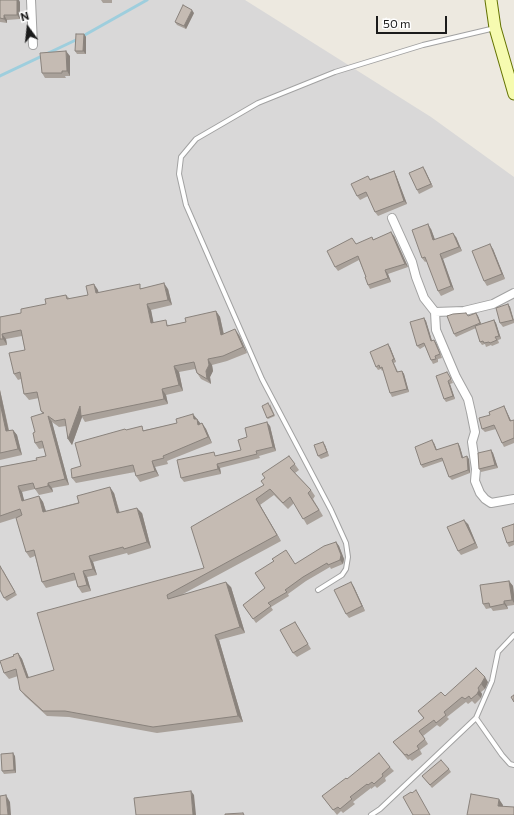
<!DOCTYPE html>
<style>
body{margin:0}
#map{position:relative;width:514px;height:815px;overflow:hidden;background:#ede9e0;font-family:Commissioner,sans-serif}
canvas{display:block}
.north{position:absolute;left:8px;top:8px;width:40px;height:40px;-webkit-text-stroke:3px #fff;paint-order:stroke;rotate:345deg;font-size:11px;font-weight:700;line-height:16px;text-align:center;color:#1b1b1b}
.north::after{content:'';display:block;margin:auto;width:14px;height:18px;background:#1b1b1b;clip-path:polygon(50% 0,100% 100%,50% 72%,0 100%)}
.scale{position:absolute;left:376px;top:16px;width:71px;height:18px;box-sizing:border-box;border:2px solid #1b1b1b;border-top:0;padding-left:5px;font-size:12px;line-height:14px;white-space:nowrap;color:#1b1b1b;-webkit-text-stroke:3px #fff;paint-order:stroke}
</style>
<div id="map">
<canvas width="514" height="815"></canvas>
<div class="north">N</div>
<div class="scale">50 m</div>
</div>
<script>
const g = document.querySelector('canvas').getContext('2d');
g.lineJoin = 'round';
function fillPath(path, color) { g.fillStyle = color; g.fill(path, 'evenodd'); }
const shape = rows => new Path2D(rows.map(r => 'M' + r).join(''));
function trace(path, color, width, dash) { g.strokeStyle = color; g.lineWidth = width; g.lineCap = dash ? 'butt' : 'round'; g.setLineDash(dash || []); g.stroke(path); }
fillPath(shape([
 [0,0,245,0,431,117,514,177,514,815,0,815]
]), '#d9d8d8');
trace(shape([
 [83,36,147,0],
 [0,76,78,39]
]), '#9ecedd', 3);
const lane = shape([
 [318,590,342,575,346,569,348,557,346,543,331,510,262,379,186,205,179,174,181,157,196,139,258,103,335,72,423,45,495,28],
 [476,718,502,755,510,764,514,765],
 [371,815,380,809,476,718,492,681,498,652,514,635]
]);
const street = shape([
 [31,0,33,45],
 [392,218,412,262,416,277,424,298,435,312,464,311,493,304,514,293],
 [435,312,436,330,456,377,468,399,471,412,475,432,472,442,476,469,475,481,480,493,485,499,491,503,514,499]
]);
const secondary = shape([
 [491,0,495,28,514,94]
]);
trace(lane, '#a2a2a2', 6);
trace(street, '#a2a2a2', 10);
trace(secondary, '#647302', 13);
trace(lane, '#fff', 4);
trace(street, '#fff', 8);
trace(secondary, '#f6fbb0', 11);
fillPath(shape([
 [0,0,20,2,20,19,7,20,7,23,0,22],
 [101,0,112,0,112,3,103,3],
 [194,13,186,29,177,25,175,22],
 [84,34,86,37,86,54,77,54,75,51],
 [70,56,70,76,65,76,66,78,45,78,42,73],
 [425,170,433,187,419,194,417,190],
 [394,171,396,175,407,204,378,216,375,212,368,196,360,200,357,196,370,179],
 [431,229,435,240,456,237,462,251,443,259,454,290,441,296,438,291,427,261,425,262,422,258],
 [394,236,408,267,388,274,391,282,370,289,368,285,366,277,359,260,338,271,335,267,356,244,374,239],
 [493,249,505,279,487,286,484,281],
 [142,288,168,289,172,305,151,310,153,323,170,325,186,322,216,311,220,317,224,334,239,335,247,353,227,361,212,365,213,371,210,377,211,384,201,379,197,373,195,369,179,372,183,391,166,395,168,404,85,422,82,417,72,445,68,439,66,426,59,427,52,422,69,485,52,488,53,492,39,495,35,489,22,492,24,501,39,496,43,502,46,511,114,493,120,513,142,513,151,548,128,555,127,553,93,562,97,575,87,577,91,591,82,593,78,587,76,580,46,588,42,582,35,556,30,558,26,552,19,517,0,523,0,467,37,460,46,456,44,448,39,449,35,443,35,432,43,414,41,411,39,398,29,400,24,394,21,379,18,380,14,374,25,350,22,336,6,339,7,345,0,346,0,317,21,313,46,304,66,295,70,299,88,295,98,290,98,293],
 [508,304,510,307,514,320,514,323,503,327,500,323],
 [476,313,478,316,481,324,494,320,496,323,501,339,498,340,499,343,492,346,491,345,486,347,485,344,482,345,480,342,476,328,456,337,454,334,468,316],
 [424,318,426,321,432,341,434,340,436,343,442,358,438,359,438,362,433,364,431,360,425,346,420,349,417,346],
 [390,347,396,362,394,363,398,372,402,371,404,374,409,392,392,397,390,393,383,370,382,371,381,369,378,370,376,367],
 [449,375,453,383,450,384,455,399,446,402,444,399],
 [0,390,9,430,13,430,17,435,22,455,0,460],
 [270,404,275,416,268,419,267,418],
 [504,406,506,410,511,421,514,420,514,443,504,447,502,443,496,429,485,432,482,429,490,415],
 [197,419,200,424,202,423,206,429,212,443,167,461,168,464,155,467,159,476,140,482,136,476,135,472,76,483,72,478,81,466,126,430,145,430],
 [270,426,276,451,259,456,260,458,220,468,221,474,184,482,181,478,217,456,241,450,247,437],
 [434,443,437,450,458,443,460,447,463,458,469,459,470,473,452,480,449,477,443,461,423,468,421,465],
 [325,445,329,456,321,459,318,456],
 [491,450,493,453,498,468,481,472,479,469],
 [289,456,299,470,295,473,311,490,315,496,313,499,323,516,307,525,294,503,288,509,274,495,260,505,281,541,183,594,231,587,245,633,219,640,243,722,157,733,69,717,47,716,25,696,20,690,18,676,9,679,4,673,14,656,18,653,22,659,29,678,54,670,204,568,264,485,265,478],
 [468,524,478,548,461,555,458,551],
 [514,524,514,545,509,547,507,543],
 [336,542,339,546,344,559,343,564,331,569,330,567,306,581,288,594,289,596,271,607,273,610,256,623,243,605,265,588,274,561,295,564],
 [3,570,17,595,7,601,4,598],
 [509,581,513,586,514,595,514,605,507,606,508,609,493,611,491,608,486,609,483,604],
 [351,582,354,587,365,611,349,618,346,614],
 [295,622,311,649,297,657,293,653],
 [488,682,485,689,481,692,482,694,481,698,475,704,472,701,468,704,466,702,447,717,449,719,440,727,437,725,423,736,428,744,420,750,422,754,412,761,410,759,408,760,393,742,424,719,418,711,445,696],
 [15,756,16,773,4,774,2,771],
 [390,767,394,771,385,778,386,781,377,788,375,786,371,789,371,788,353,802,355,804,343,813,341,811,337,815,322,796,347,779],
 [449,769,451,772,432,788,422,776]
]), '#a9a19a');
fillPath(shape([
 [16,0,19,0,20,2,20,19,17,15],
 [192,10,194,13,186,29,184,26],
 [4,15,7,20,7,23,4,19],
 [84,34,86,37,86,54,83,51],
 [66,51,70,56,70,76,67,71],
 [423,167,425,170,433,187,431,184],
 [394,171,396,175,407,204,404,201],
 [428,224,431,229,437,245,433,240],
 [391,232,394,236,408,267,405,264],
 [453,233,456,237,462,251,459,247],
 [490,244,493,249,505,279,502,274],
 [440,254,443,259,454,290,451,286],
 [385,270,388,274,391,282,388,278],
 [164,283,168,289,172,305,168,300],
 [94,284,98,290,100,299,96,293],
 [147,304,151,310,155,329,151,323],
 [508,304,510,307,514,322,513,320],
 [216,311,220,317,225,341,221,335],
 [476,313,478,316,482,326,480,323],
 [424,318,426,321,433,344,431,341],
 [494,320,496,323,501,339,499,336],
 [235,329,239,335,247,353,243,347],
 [2,334,6,339,7,345,3,339],
 [434,340,436,343,442,358,440,354],
 [388,344,390,347,396,362,394,359],
 [208,359,212,365,213,371,210,377,211,384,207,379,206,371],
 [174,366,179,372,183,391,179,385],
 [402,371,404,374,409,392,407,389],
 [448,381,450,384,455,399,453,396],
 [162,389,166,395,168,404,164,399],
 [0,390,10,437,6,431,0,403],
 [80,406,82,417,72,445,68,439],
 [504,406,506,410,513,425,510,421],
 [193,414,201,424,202,431,194,419],
 [48,416,52,422,69,485,65,479],
 [267,422,270,426,276,451,273,447],
 [202,423,206,429,212,443,208,437],
 [13,430,17,435,22,455,18,449],
 [432,440,434,443,438,453,436,450],
 [323,442,325,445,329,456,327,452],
 [458,443,460,447,464,461,462,458],
 [491,450,493,453,498,468,495,465],
 [467,456,469,459,470,473,468,470],
 [152,461,155,467,159,476,155,471],
 [217,464,220,468,221,474,218,469],
 [48,483,52,488,53,492,48,486],
 [18,486,22,492,26,507,22,501],
 [110,487,114,493,121,519,117,513],
 [39,496,43,502,48,518,43,512],
 [256,499,260,505,281,541,277,535],
 [137,508,142,513,151,548,147,542],
 [464,520,468,524,478,548,475,543],
 [336,542,339,546,344,559,343,564,340,560],
 [89,556,93,562,97,575,93,569],
 [83,571,87,577,91,591,87,585],
 [509,581,513,586,514,595,514,603,512,600],
 [226,582,231,587,245,633,240,627],
 [351,582,354,587,365,611,362,606],
 [504,601,507,606,508,609,504,604],
 [215,635,219,640,243,722,238,716],
 [18,653,22,659,31,684,27,678],
 [485,677,488,682,485,689,481,684],
 [479,690,482,694,481,698,477,694],
 [13,753,15,756,16,773,14,770],
 [191,791,194,795,196,815,193,815],
 [6,795,10,802,11,815,8,815],
 [499,799,503,805,502,812,498,806]
]), '#8a837d');
const building = shape([
 [0,0,17,0,17,15,4,15,4,19,0,18,0,0],
 [183,5,192,10,184,26,175,22,183,5],
 [76,34,84,34,83,51,75,51,76,34],
 [66,51,67,71,62,71,62,73,42,73,40,53,66,51],
 [423,167,431,184,417,190,409,173,423,167],
 [394,171,404,201,375,212,366,192,357,196,351,184,368,176,370,180,394,171],
 [428,224,433,240,453,233,459,247,440,254,451,286,438,291,425,257,422,258,412,230,428,224],
 [391,232,405,264,385,270,388,278,368,285,365,277,366,277,358,256,335,267,327,251,352,238,356,244,372,237,373,240,391,232],
 [490,244,502,274,484,281,472,251,490,244],
 [164,283,168,300,147,304,151,323,166,320,167,326,186,322,185,318,216,311,221,335,235,329,243,347,223,356,208,359,209,365,206,371,207,379,197,373,194,362,174,366,179,385,162,389,164,399,81,416,80,406,68,439,65,419,55,421,48,416,65,479,48,483,48,486,35,489,33,483,18,486,22,501,39,496,43,512,79,503,77,496,110,487,117,513,137,508,147,542,124,549,123,547,89,556,93,569,83,571,87,585,78,587,74,573,42,582,34,550,26,552,16,518,22,515,20,509,0,516,0,467,37,460,36,458,46,456,42,441,35,443,33,433,35,432,31,417,44,413,41,411,37,392,24,394,20,372,14,374,9,353,25,350,21,330,2,334,3,339,0,339,0,317,21,313,21,309,46,304,45,299,66,295,67,299,88,295,86,286,94,284,96,293,140,284,140,289,164,283],
 [508,304,513,320,500,323,496,308,508,304],
 [466,313,468,316,476,313,480,323,454,334,447,316,453,314,466,313],
 [424,318,431,341,434,340,440,354,435,356,436,359,431,360,424,343,417,346,410,322,424,318],
 [494,320,499,336,495,337,497,340,490,343,489,342,484,343,483,341,480,342,475,326,494,320],
 [388,344,394,359,392,360,397,372,402,371,407,389,390,393,382,367,380,368,379,365,376,367,370,352,388,344],
 [447,372,451,379,448,381,453,396,444,399,436,376,447,372],
 [0,403,6,431,13,430,18,449,0,453,0,403],
 [268,403,274,415,267,418,262,406,268,403],
 [504,406,510,421,514,420,514,438,502,443,494,425,482,429,479,418,490,415,489,412,504,406],
 [193,414,194,419,197,419,198,425,202,423,208,437,163,456,164,458,152,461,155,471,136,476,133,465,72,478,71,469,81,466,75,443,125,429,126,430,142,426,143,431,177,423,176,419,193,414],
 [267,422,273,447,256,451,257,454,217,464,218,469,181,478,177,460,214,452,215,456,241,450,238,440,247,437,245,428,267,422],
 [432,440,436,450,458,443,462,458,467,456,468,470,449,477,442,458,421,465,415,447,432,440],
 [323,442,327,452,318,456,314,445,323,442],
 [491,450,495,465,479,469,478,453,491,450],
 [289,456,295,464,290,468,311,490,308,493,319,510,303,519,290,497,283,503,270,489,256,499,277,535,167,595,168,599,226,582,240,627,215,635,238,716,153,727,65,711,43,711,20,690,16,669,4,673,0,661,14,656,13,655,18,653,27,678,54,670,37,613,204,568,191,527,264,485,261,481,265,478,262,474,289,456],
 [464,520,475,543,458,551,447,527,464,520],
 [514,524,514,541,507,543,502,528,514,524],
 [336,542,341,555,340,560,328,565,327,563,303,577,285,590,287,592,268,603,271,606,253,619,243,605,265,588,255,573,274,561,272,559,286,550,295,564,324,546,336,542],
 [0,566,15,592,4,598,0,590,0,566],
 [509,581,512,600,504,601,504,604,490,607,489,603,483,604,480,585,509,581],
 [351,582,362,606,346,614,334,590,351,582],
 [295,622,308,644,293,653,280,630,295,622],
 [476,668,485,677,481,684,478,688,479,690,477,694,471,699,469,696,465,699,462,697,444,712,446,715,436,723,434,720,419,731,425,739,417,746,419,749,408,756,407,754,405,755,393,742,424,718,418,711,441,692,445,696,476,668],
 [514,695,514,702,511,697,514,695],
 [13,753,14,770,2,771,1,754,13,753],
 [379,753,390,767,382,774,383,776,374,784,372,782,368,785,367,784,350,797,352,799,340,809,338,807,333,810,322,796,346,778,347,779,379,753],
 [441,760,449,769,430,785,422,776,441,760],
 [416,790,430,815,413,815,403,797,411,792,412,793,416,790],
 [191,791,193,815,136,815,134,798,191,791],
 [471,794,499,799,498,806,514,807,514,815,467,815,471,794],
 [6,795,8,815,0,815,0,796,6,795],
 [243,813,244,815,225,815,225,814,243,813]
]);
fillPath(building, '#c5bbb3');
trace(building, '#8a837d', 1);
</script>
